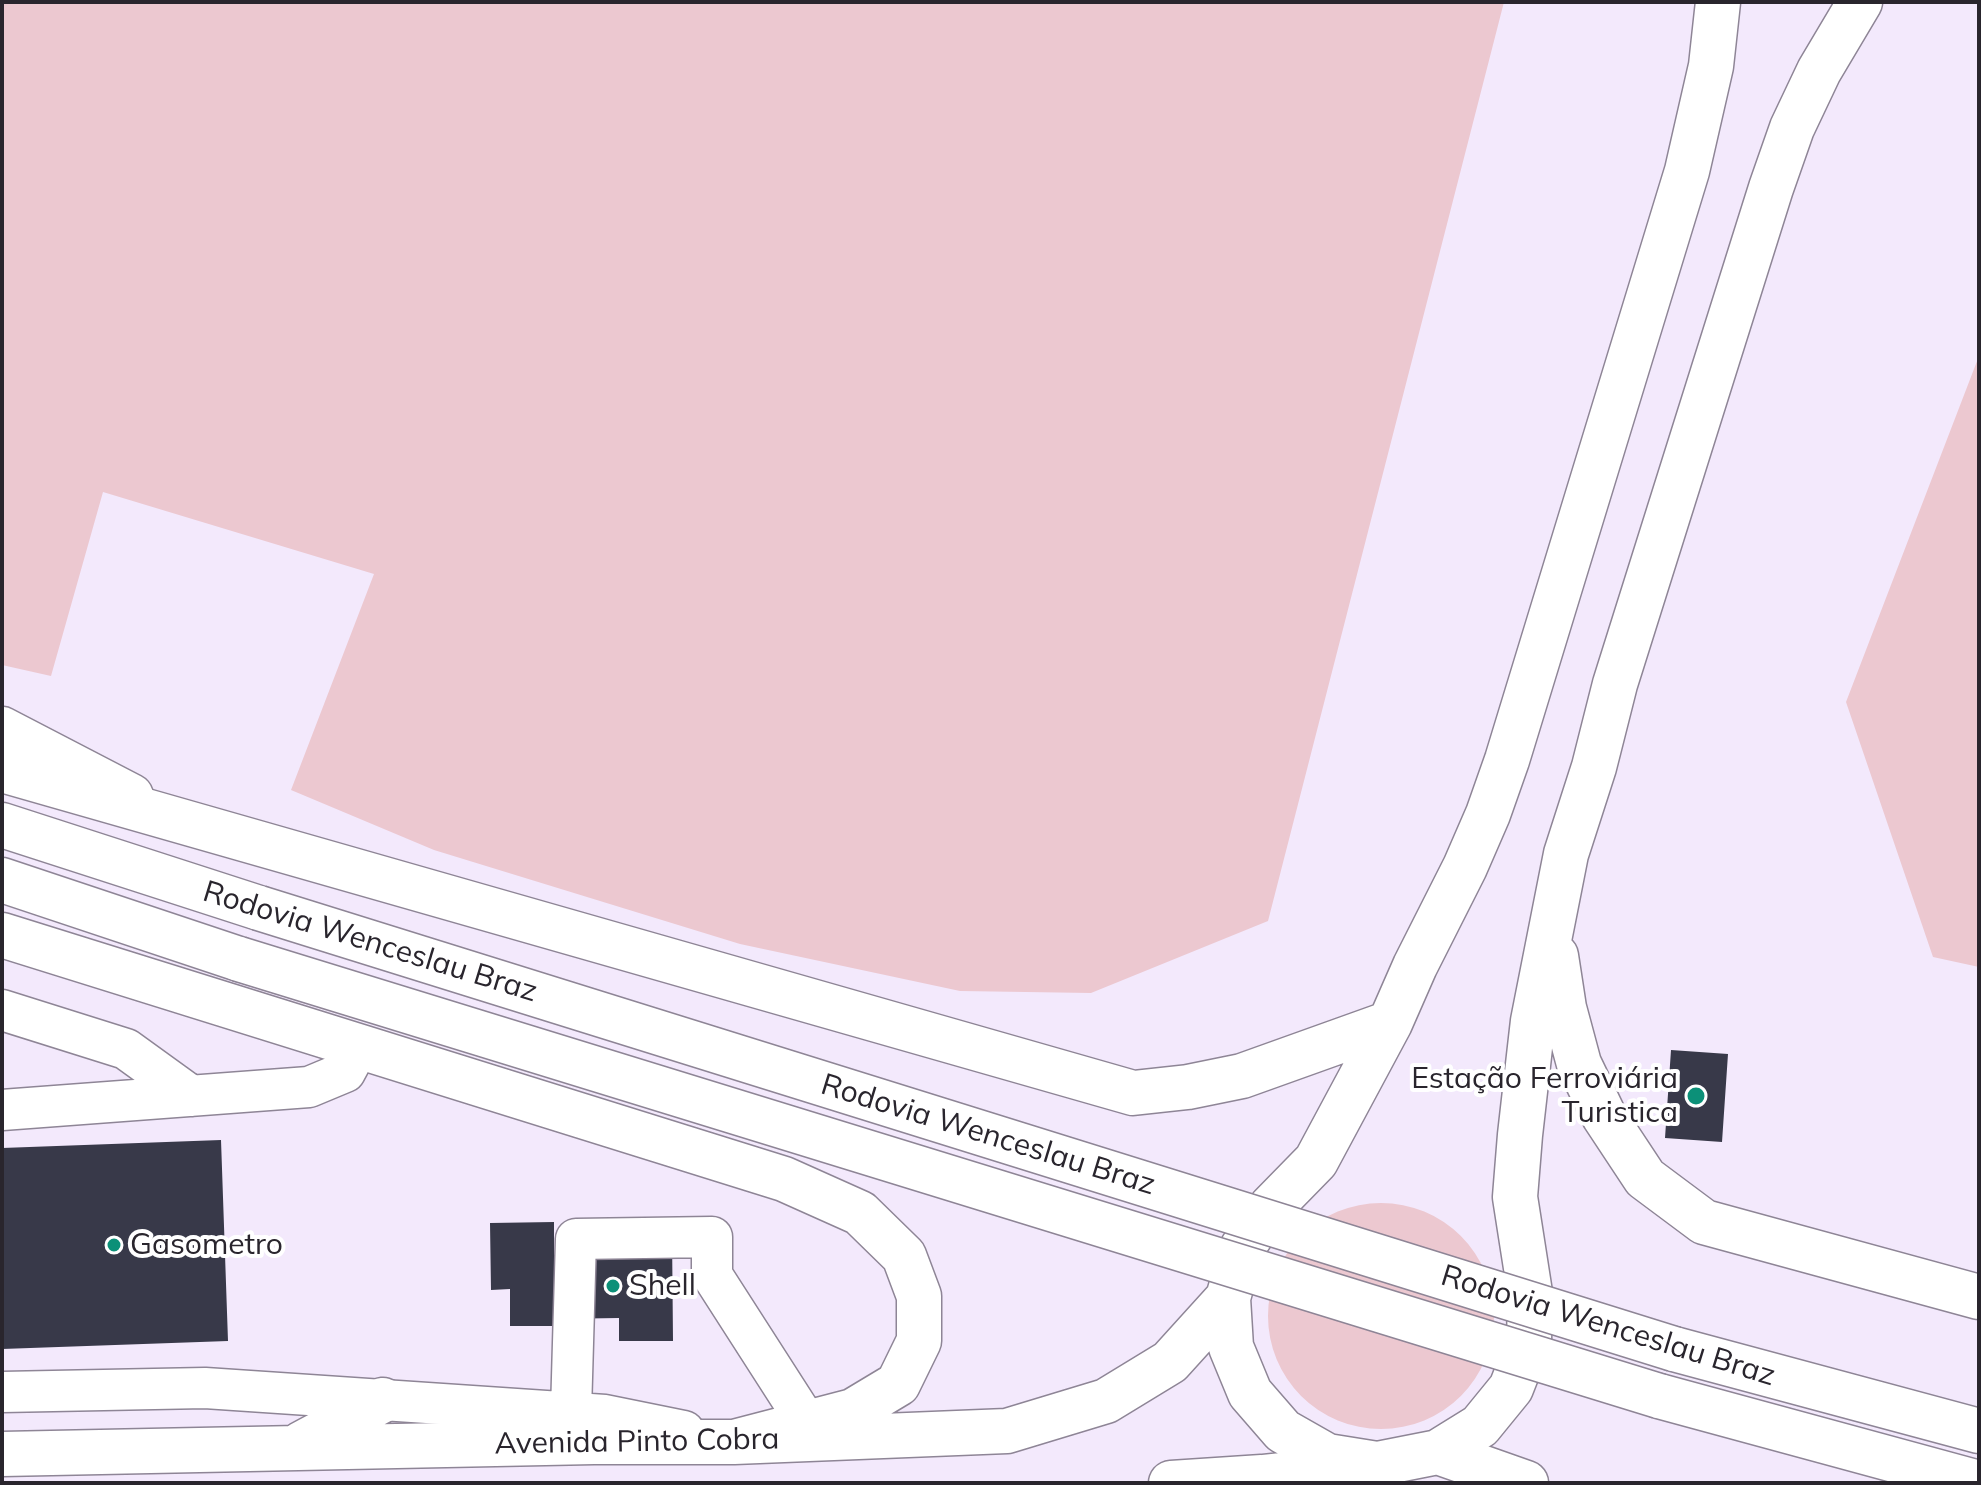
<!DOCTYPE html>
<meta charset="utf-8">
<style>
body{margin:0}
#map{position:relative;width:1981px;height:1485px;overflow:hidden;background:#f3e9fc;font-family:Mulish,sans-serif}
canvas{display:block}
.frame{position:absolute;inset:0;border:4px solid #29252d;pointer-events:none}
</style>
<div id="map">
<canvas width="1981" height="1485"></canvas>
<div class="frame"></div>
</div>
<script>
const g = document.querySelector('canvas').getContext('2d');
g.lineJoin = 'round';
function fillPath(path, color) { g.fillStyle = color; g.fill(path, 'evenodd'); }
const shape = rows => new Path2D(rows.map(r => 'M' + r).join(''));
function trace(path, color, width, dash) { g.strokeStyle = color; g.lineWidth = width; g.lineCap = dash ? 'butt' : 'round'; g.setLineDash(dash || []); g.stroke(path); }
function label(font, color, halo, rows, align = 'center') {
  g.font = font + ' Mulish,sans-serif'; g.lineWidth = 8; g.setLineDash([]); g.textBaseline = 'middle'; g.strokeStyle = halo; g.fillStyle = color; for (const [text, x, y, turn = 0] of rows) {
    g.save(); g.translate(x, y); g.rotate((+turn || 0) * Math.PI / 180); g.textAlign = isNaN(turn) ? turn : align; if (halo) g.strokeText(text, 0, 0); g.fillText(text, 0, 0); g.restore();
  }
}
fillPath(shape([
 [2,2,1504,2,1268,921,1091,993,960,991,740,944,434,850,291,790,374,574,103,492,51,676,2,665],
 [1979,356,1979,967,1933,957,1846,702],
 '1268 1316a113 113 0 1 1 226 0a113 113 0 1 1-226 0Z'
]), '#ecc8d0');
fillPath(shape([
 [1671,1050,1728,1054,1722,1142,1665,1138],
 [221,1140,228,1341,2,1349,2,1148],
 [554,1222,554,1255,619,1254,672,1232,673,1341,619,1341,619,1318,555,1319,555,1326,510,1326,510,1289,491,1290,490,1223]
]), '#383949');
const minor = shape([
 [2,1010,126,1049,191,1096],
 [2,1110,309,1087,345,1072,359,1046],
 [2,1392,205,1388,605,1415,684,1431],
 [571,1412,576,1239,712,1237,712,1275,807,1423]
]);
const major = shape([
 [2,729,131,796],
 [2,825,259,908],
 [2,880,239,959],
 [1674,1349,1979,1431],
 [1659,1396,1979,1483]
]);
const highway = shape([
 [1718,2,1711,66,1687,171,1507,760,1488,814,1465,867,1415,966,1390,1023,1316,1161,1271,1207,1242,1248,1228,1298,1231,1347,1250,1393,1283,1431,1327,1456,1377,1464,1438,1452,1480,1426,1511,1388,1529,1342,1530,1293,1515,1197,1520,1135,1533,1021,1566,854,1594,767,1615,684,1771,188,1792,128,1819,71,1860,2],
 [2,770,1133,1093,1188,1087,1242,1076,1390,1023],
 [2,935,784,1179,860,1213,904,1256,919,1296,919,1341,898,1384,853,1411,734,1442],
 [1556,956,1564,1008,1579,1064,1604,1116,1645,1178,1704,1222,1979,1297],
 [301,1444,383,1400],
 [1438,1452,1526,1483],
 [2,1454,594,1442,734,1442,1007,1431,1106,1401,1170,1362,1228,1298],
 [1171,1483,1262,1477,1355,1467]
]);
trace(minor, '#8e8596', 43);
trace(major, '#8e8596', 47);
trace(highway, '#8e8596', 47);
trace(minor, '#fff', 40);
trace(major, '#fff', 44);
trace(highway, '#fff', 44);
const majorBridge = shape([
 [259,908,1674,1349],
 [239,959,1659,1396]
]);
trace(majorBridge, '#8e8596', 47, []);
trace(majorBridge, '#fff', 44);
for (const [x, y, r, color] of [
 [1696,1096,10,"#0c9078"],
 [114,1245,8,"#0c9078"],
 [613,1286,8,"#0c9078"]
]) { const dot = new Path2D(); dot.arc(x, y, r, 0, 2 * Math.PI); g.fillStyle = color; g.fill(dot); trace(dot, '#fff', 3); }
label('30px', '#29252d', '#fff', [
 ["Rodovia Wenceslau Braz",370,942,17],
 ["Rodovia Wenceslau Braz",988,1135,17],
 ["Rodovia Wenceslau Braz",1608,1326,17],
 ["Avenida Pinto Cobra",637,1442,-1]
]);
label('30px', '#29252d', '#fff', [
 ["Estação Ferroviária",1678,1079,"right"],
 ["Turistica",1678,1113,"right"],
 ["Gasometro",130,1245],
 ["Shell",629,1286]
], 'left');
</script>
